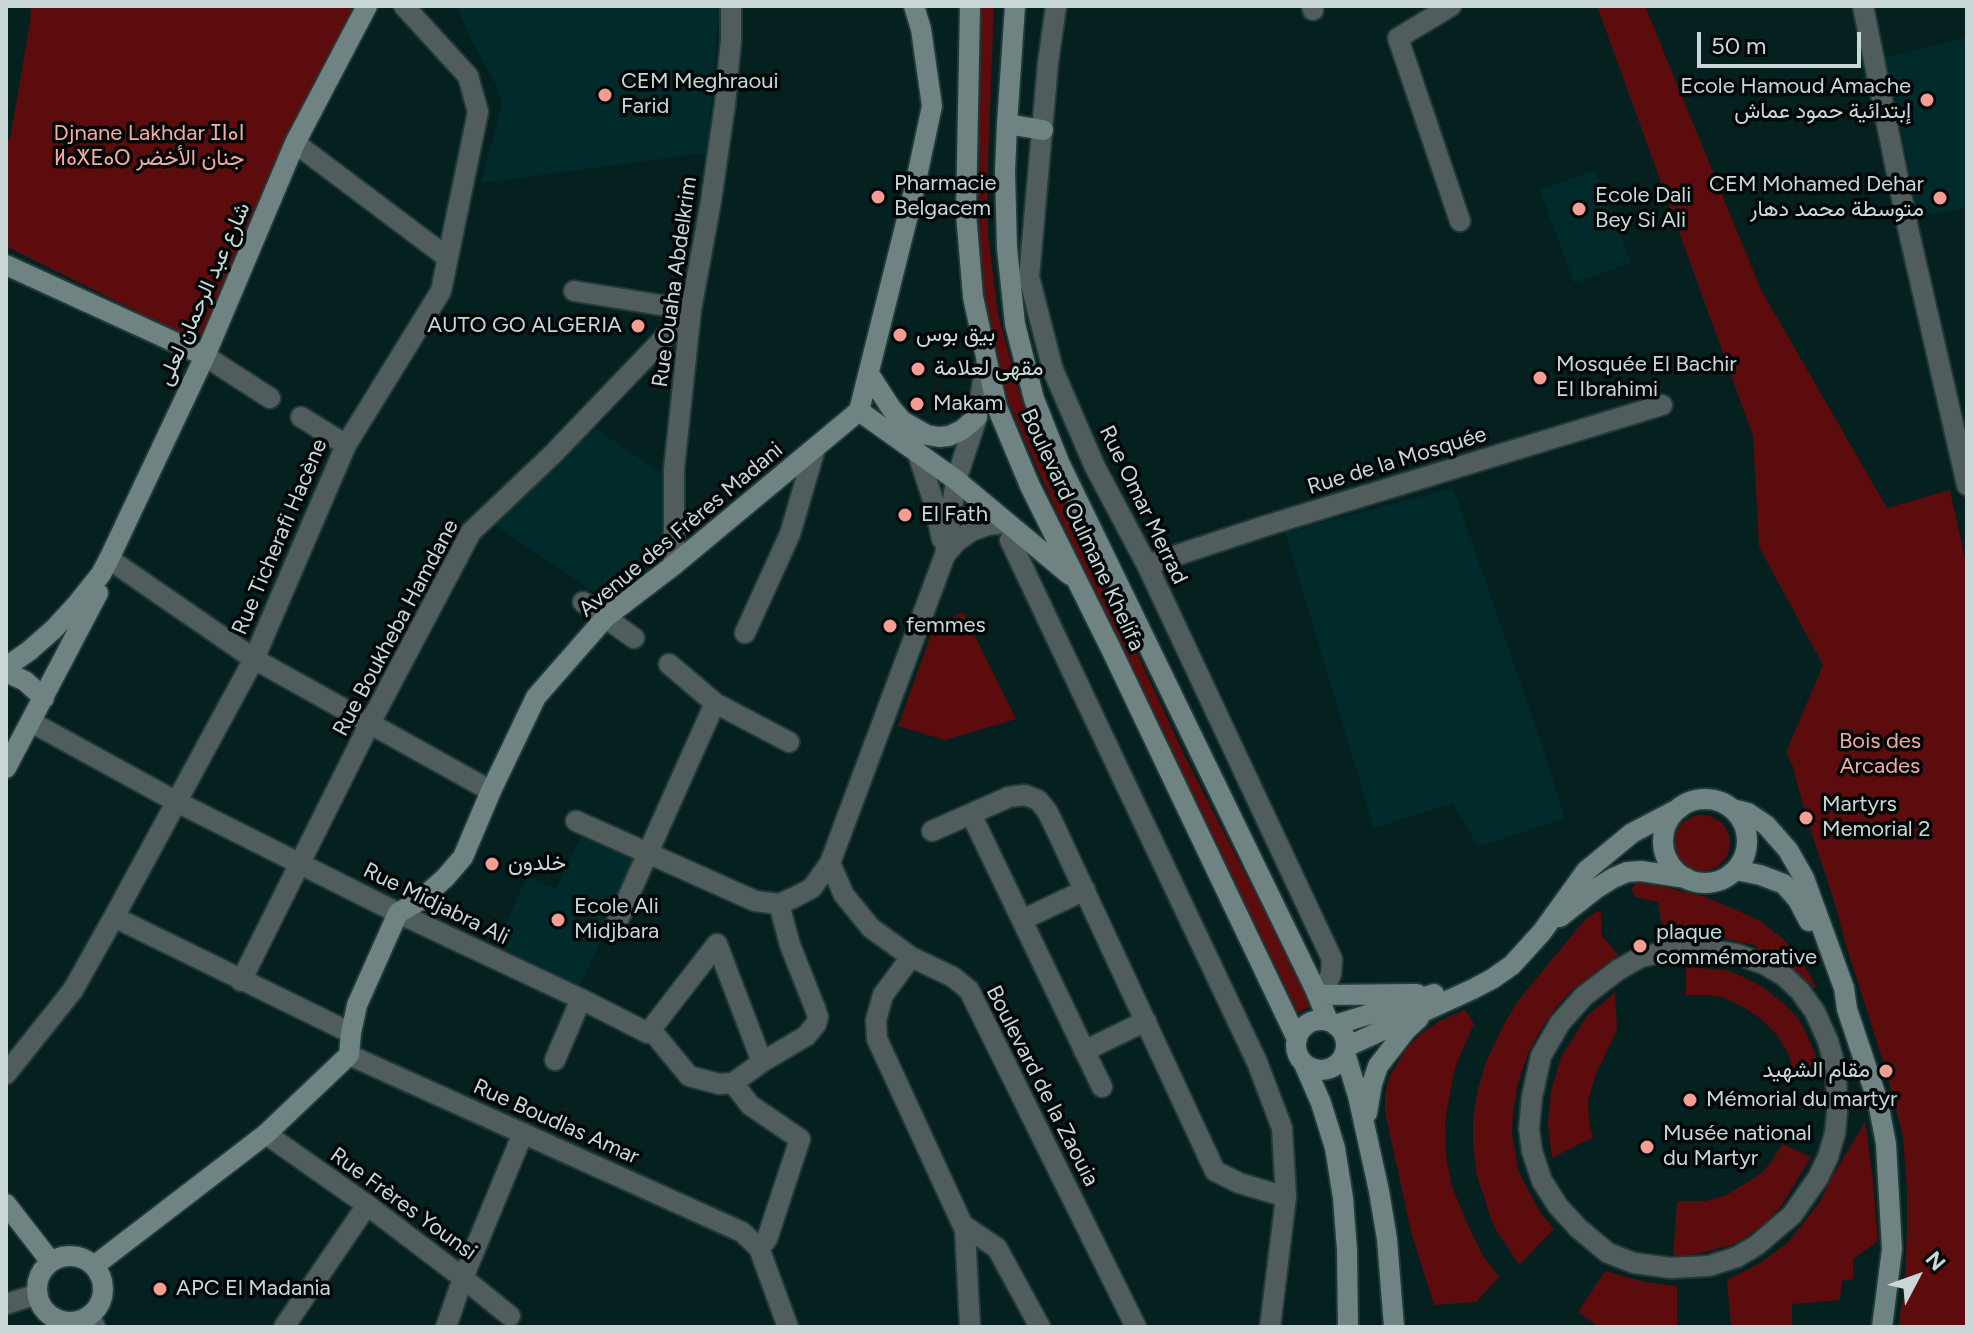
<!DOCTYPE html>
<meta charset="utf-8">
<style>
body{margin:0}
#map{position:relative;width:1973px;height:1333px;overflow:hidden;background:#04201f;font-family:Figtree,sans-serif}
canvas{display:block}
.frame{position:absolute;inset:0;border:8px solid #c9d8d7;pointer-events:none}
.north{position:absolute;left:1877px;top:1237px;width:80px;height:80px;-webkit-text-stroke:6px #010707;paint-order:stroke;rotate:49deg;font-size:22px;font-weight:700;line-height:32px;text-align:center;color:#c9d8d7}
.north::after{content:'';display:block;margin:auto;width:28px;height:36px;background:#c9d8d7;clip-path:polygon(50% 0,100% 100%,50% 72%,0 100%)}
.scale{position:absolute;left:1697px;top:32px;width:164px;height:36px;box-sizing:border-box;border:4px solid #c9d8d7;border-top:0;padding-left:10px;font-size:24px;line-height:28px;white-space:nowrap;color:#c9d8d7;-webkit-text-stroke:6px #010707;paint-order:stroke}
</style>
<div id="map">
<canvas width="1973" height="1333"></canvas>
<div class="frame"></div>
<div class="north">N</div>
<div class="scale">50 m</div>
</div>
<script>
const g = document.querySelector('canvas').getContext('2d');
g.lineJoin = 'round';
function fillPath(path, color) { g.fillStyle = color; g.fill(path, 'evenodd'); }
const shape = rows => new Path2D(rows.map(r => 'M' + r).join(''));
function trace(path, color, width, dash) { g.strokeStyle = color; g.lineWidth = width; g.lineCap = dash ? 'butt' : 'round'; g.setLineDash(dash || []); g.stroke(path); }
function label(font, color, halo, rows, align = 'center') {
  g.font = font + ' Figtree,Vazirmatn,"Noto Sans Tifinagh",sans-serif'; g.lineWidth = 7; g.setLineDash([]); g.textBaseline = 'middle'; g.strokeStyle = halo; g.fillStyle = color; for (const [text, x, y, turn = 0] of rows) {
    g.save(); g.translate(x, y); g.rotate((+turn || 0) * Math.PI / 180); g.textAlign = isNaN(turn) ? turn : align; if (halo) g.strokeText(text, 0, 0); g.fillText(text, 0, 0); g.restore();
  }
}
fillPath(shape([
 [456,6,724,6,718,22,707,153,481,183,502,105,496,85,470,37],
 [1967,37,1967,208,1918,217,1906,151,1885,58],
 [1595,170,1631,263,1574,283,1540,190],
 [593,427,672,480,670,552,607,601,493,524],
 [1453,488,1539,736,1565,818,1478,847,1453,803,1374,828,1285,532],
 [585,828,638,856,577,993,493,952,527,877,556,889]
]), '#012b2a');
fillPath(shape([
 [31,6,373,6,202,344,6,246,6,139,10,139,30,21],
 [981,6,994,6,987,186,988,234,998,315,1018,387,1031,425,1186,759,1313,1005,1298,1013,1097,600,1026,444,1010,406,997,365,978,271,973,173,978,54],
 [1597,6,1645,6,1761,290,1887,508,1950,490,1967,568,1967,1327,1898,1327,1904,1292,1907,1230,1907,1190,1903,1137,1886,1071,1845,942,1836,907,1805,813,1793,767,1786,752,1823,665,1759,547,1753,436],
 [963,612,1016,719,945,740,898,726,934,626],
 '1674 843a28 28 0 1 1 56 0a28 28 0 1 1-56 0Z',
 [1643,882,1706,897,1759,920,1783,939,1801,959,1816,987,1811,990,1797,974,1779,960,1753,945,1718,937,1701,936,1664,940,1658,902,1635,897,1631,889,1636,883],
 [1597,911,1601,913,1602,936,1618,955,1573,989,1557,1006,1541,1029,1528,1053,1517,1087,1513,1112,1512,1135,1518,1170,1531,1196,1541,1213,1554,1229,1519,1265,1493,1225,1477,1176,1473,1148,1473,1117,1478,1089,1486,1062,1504,1024,1518,1001,1577,929,1586,919],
 [1686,967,1726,970,1746,978,1764,988,1784,1004,1798,1018,1806,1033,1815,1053,1818,1070,1795,1075,1787,1051,1776,1034,1760,1018,1745,1008,1722,997,1707,995,1686,995],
 [1615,992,1617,1030,1596,1073,1588,1101,1589,1123,1593,1137,1552,1158,1548,1125,1549,1110,1551,1091,1561,1057,1586,1017],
 [1465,1010,1474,1024,1457,1062,1452,1081,1445,1122,1446,1156,1451,1184,1466,1221,1482,1254,1499,1277,1476,1302,1434,1305,1411,1232,1385,1112,1385,1096,1389,1077,1408,1046,1421,1034,1439,1021],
 [1865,1122,1873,1181,1878,1241,1853,1259,1853,1279,1842,1281,1840,1300,1792,1304,1792,1327,1731,1327,1727,1280,1760,1263,1787,1243,1819,1203,1830,1180],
 [1782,1144,1811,1157,1782,1205,1765,1224,1742,1240,1731,1245,1697,1254,1673,1256,1677,1201,1706,1201,1726,1195,1754,1178,1763,1171,1771,1162],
 [1605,1271,1645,1282,1677,1286,1677,1327,1599,1327,1578,1312]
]), '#5d0c0d');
const street = shape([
 [1056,6,1048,63,1029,277,1053,370,1095,467,1147,565,1332,959,1331,974,1328,981,1316,991],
 [1312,6,1313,10],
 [1451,6,1398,38,1460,221],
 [1863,6,1908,228,1967,485],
 [295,143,448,258],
 [574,291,691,310],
 [205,356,270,398],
 [986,364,977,417,956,480,945,555,830,863,844,895,871,928,911,957,953,977,969,990,1136,1327],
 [301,417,346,445],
 [918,454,934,503,942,539],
 [1010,540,1257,1062,1282,1128,1286,1197,1270,1327],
 [945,555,957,541,971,531,988,525,1006,523],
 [109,559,254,659,491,791],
 [674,565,674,469,691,310,711,201,725,104,731,40,731,6],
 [1147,565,1265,526,1662,405],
 [583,602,634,638],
 [745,633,790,534,815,449],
 [669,664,715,703,789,742],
 [31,722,177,802,398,913,581,999,648,1033,652,1031,689,1076,719,1084,733,1083,750,1105,800,1139,767,1239,759,1248],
 [971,814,1102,1087],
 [576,821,755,901,779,904,793,898,812,888,830,863],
 [932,831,1009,797,1025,795,1038,800,1047,811,1054,825,1215,1171,1239,1183,1286,1197],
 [114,917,351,1033],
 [1022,920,1085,890],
 [613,931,715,703],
 [717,944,762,1062],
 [1678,949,1707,949,1736,954,1764,964,1784,976,1800,991,1815,1012,1828,1041,1836,1070,1837,1113,1835,1133,1828,1157,1818,1178,1792,1215,1757,1245,1737,1257,1709,1266,1671,1268,1634,1263,1608,1253,1578,1228,1558,1206,1542,1181,1532,1151,1529,1129,1532,1097,1541,1056,1560,1023,1584,996,1618,970,1641,957,1678,949],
 [911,957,883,995,876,1020,877,1039,965,1230,970,1327],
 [241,981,369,725,471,532,554,453,691,310],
 [648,1033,717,944],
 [1084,1051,1146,1021],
 [349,1055,742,1232,759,1248,788,1327],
 [555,1060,581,999],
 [6,1074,73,990,114,917,254,659,346,445,441,291,478,112,468,76,404,6],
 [733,1083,762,1062,806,1036,816,1024,818,1017,815,1008,790,945,779,904],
 [266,1134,367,1205,463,1278,510,1316],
 [963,1225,997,1248,1040,1327],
 [6,1304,38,1294],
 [90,1316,95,1327],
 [284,1327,367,1205],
 [446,1327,463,1278,523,1133]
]);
const secondary = shape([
 [970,6,966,213,973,297,997,407,1030,486,1112,651,1297,1039],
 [1015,6,1007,124,1005,172,1007,248,1015,324,1034,399,1059,462,1316,991,1328,1021],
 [1007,124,1043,130],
 [6,265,205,356],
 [869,374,891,408,902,421,927,435,939,437,949,436,962,430,977,417],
 [859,411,956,480,1070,575],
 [6,667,29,651,54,629,77,604,101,574,109,559,205,356,295,143,367,6],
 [6,672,25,681,44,698],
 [6,768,98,593],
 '1663 841a42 42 0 1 1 84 0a42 42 0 1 1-84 0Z',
 [1732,809,1748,813,1766,825,1788,850,1804,878,1844,988,1847,1009,1878,1102,1886,1144,1892,1249,1882,1327],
 [1736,870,1760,875,1784,884,1798,900,1809,921],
 [1560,917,1597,888,1613,878,1627,872,1641,871,1686,878],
 [1318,995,1417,994],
 '1296 1045a25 25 0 1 1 50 0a25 25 0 1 1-50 0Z',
 [1335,1025,1434,994],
 [1346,1047,1473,989,1492,979,1512,965,1542,932,1586,871,1632,833,1680,808],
 [1345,1053,1358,1096,1379,1191,1387,1239,1394,1327],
 [1304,1064,1321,1103,1335,1148,1343,1198,1347,1250,1348,1327],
 [1367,1113,1372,1084,1378,1066,1406,1030,1419,1018],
 [6,1204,51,1262],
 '37 1289a33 33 0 1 1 66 0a33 33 0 1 1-66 0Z',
 [94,1266,266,1134,349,1055,351,1033,357,1005,398,913,419,901,445,878,463,857,491,791,536,697,606,617,674,565,859,411,913,195,932,106,921,29,914,6]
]);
trace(street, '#203a39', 24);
trace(secondary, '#203a39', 24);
trace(street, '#515d5c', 20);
trace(secondary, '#6f8382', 20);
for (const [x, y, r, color] of [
 [605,95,8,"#f59c93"],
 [1927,100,8,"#f59c93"],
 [878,197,8,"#f59c93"],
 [1940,198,8,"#f59c93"],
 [1579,209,8,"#f59c93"],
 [638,326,8,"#f59c93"],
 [900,335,8,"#f59c93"],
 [918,369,8,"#f59c93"],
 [1540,378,8,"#f59c93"],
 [917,404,8,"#f59c93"],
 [905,515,8,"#f59c93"],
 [890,626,8,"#f59c93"],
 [1806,818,8,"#f59c93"],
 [492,864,8,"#f59c93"],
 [558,920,8,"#f59c93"],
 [1640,946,8,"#f59c93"],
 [1886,1071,8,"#f59c93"],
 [1690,1100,8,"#f59c93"],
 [1647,1147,8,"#f59c93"],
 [160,1289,8,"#f59c93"]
]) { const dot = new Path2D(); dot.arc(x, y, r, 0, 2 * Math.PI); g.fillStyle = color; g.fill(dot); trace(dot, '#010707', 3); }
label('22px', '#c9d8d7', '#010707', [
 ["CEM Meghraoui",621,82],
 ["Farid",621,107],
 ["Ecole Hamoud Amache",1911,87,"right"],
 ["إبتدائية حمود عماش",1911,112,"right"],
 ["Pharmacie",894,184],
 ["Belgacem",894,209],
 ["CEM Mohamed Dehar",1924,185,"right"],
 ["متوسطة محمد دهار",1924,210,"right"],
 ["Ecole Dali",1595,196],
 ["Bey Si Ali",1595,221],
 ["AUTO GO ALGERIA",622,326,"right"],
 ["بيق بوس",916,335],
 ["Mosquée El Bachir",1556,365],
 ["El Ibrahimi",1556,390],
 ["مقهى لعلامة",934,369],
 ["Makam",933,404],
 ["El Fath",921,515],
 ["femmes",906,626],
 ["Martyrs",1822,805],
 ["Memorial 2",1822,830],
 ["خلدون",508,864],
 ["Ecole Ali",574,907],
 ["Midjbara",574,932],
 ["plaque",1656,933],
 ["commémorative",1656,958],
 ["مقام الشهيد",1870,1071,"right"],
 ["Mémorial du martyr",1706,1100],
 ["Musée national",1663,1134],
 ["du Martyr",1663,1159],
 ["APC El Madania",176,1289]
], 'left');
label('22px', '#f7a9a0', '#010707', [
 ["Djnane Lakhdar ⵊⵏⴰⵏ",149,134],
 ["ⵍⴰⵅⴹⴰⵔ جنان الأخضر",149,159],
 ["Bois des",1880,742],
 ["Arcades",1880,767]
]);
label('22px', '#c9d8d7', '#010707', [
 ["Rue Ouaha Abdelkrim",675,282,-82],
 ["شارع عبد الرحمان لعلى",204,294,-66],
 ["Rue de la Mosquée",1397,461,-17],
 ["Rue Omar Merrad",1143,505,64],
 ["Avenue des Frères Madani",681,530,-40],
 ["Boulevard Oulmane Khelifa",1082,530,65],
 ["Rue Ticherafi Hacène",280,537,-67],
 ["Rue Boukheba Hamdane",396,628,-62],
 ["Rue Midjabra Ali",436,904,26],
 ["Boulevard de la Zaouia",1042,1086,63],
 ["Rue Boudlas Amar",556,1122,24],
 ["Rue Frères Younsi",403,1204,36]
]);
</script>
